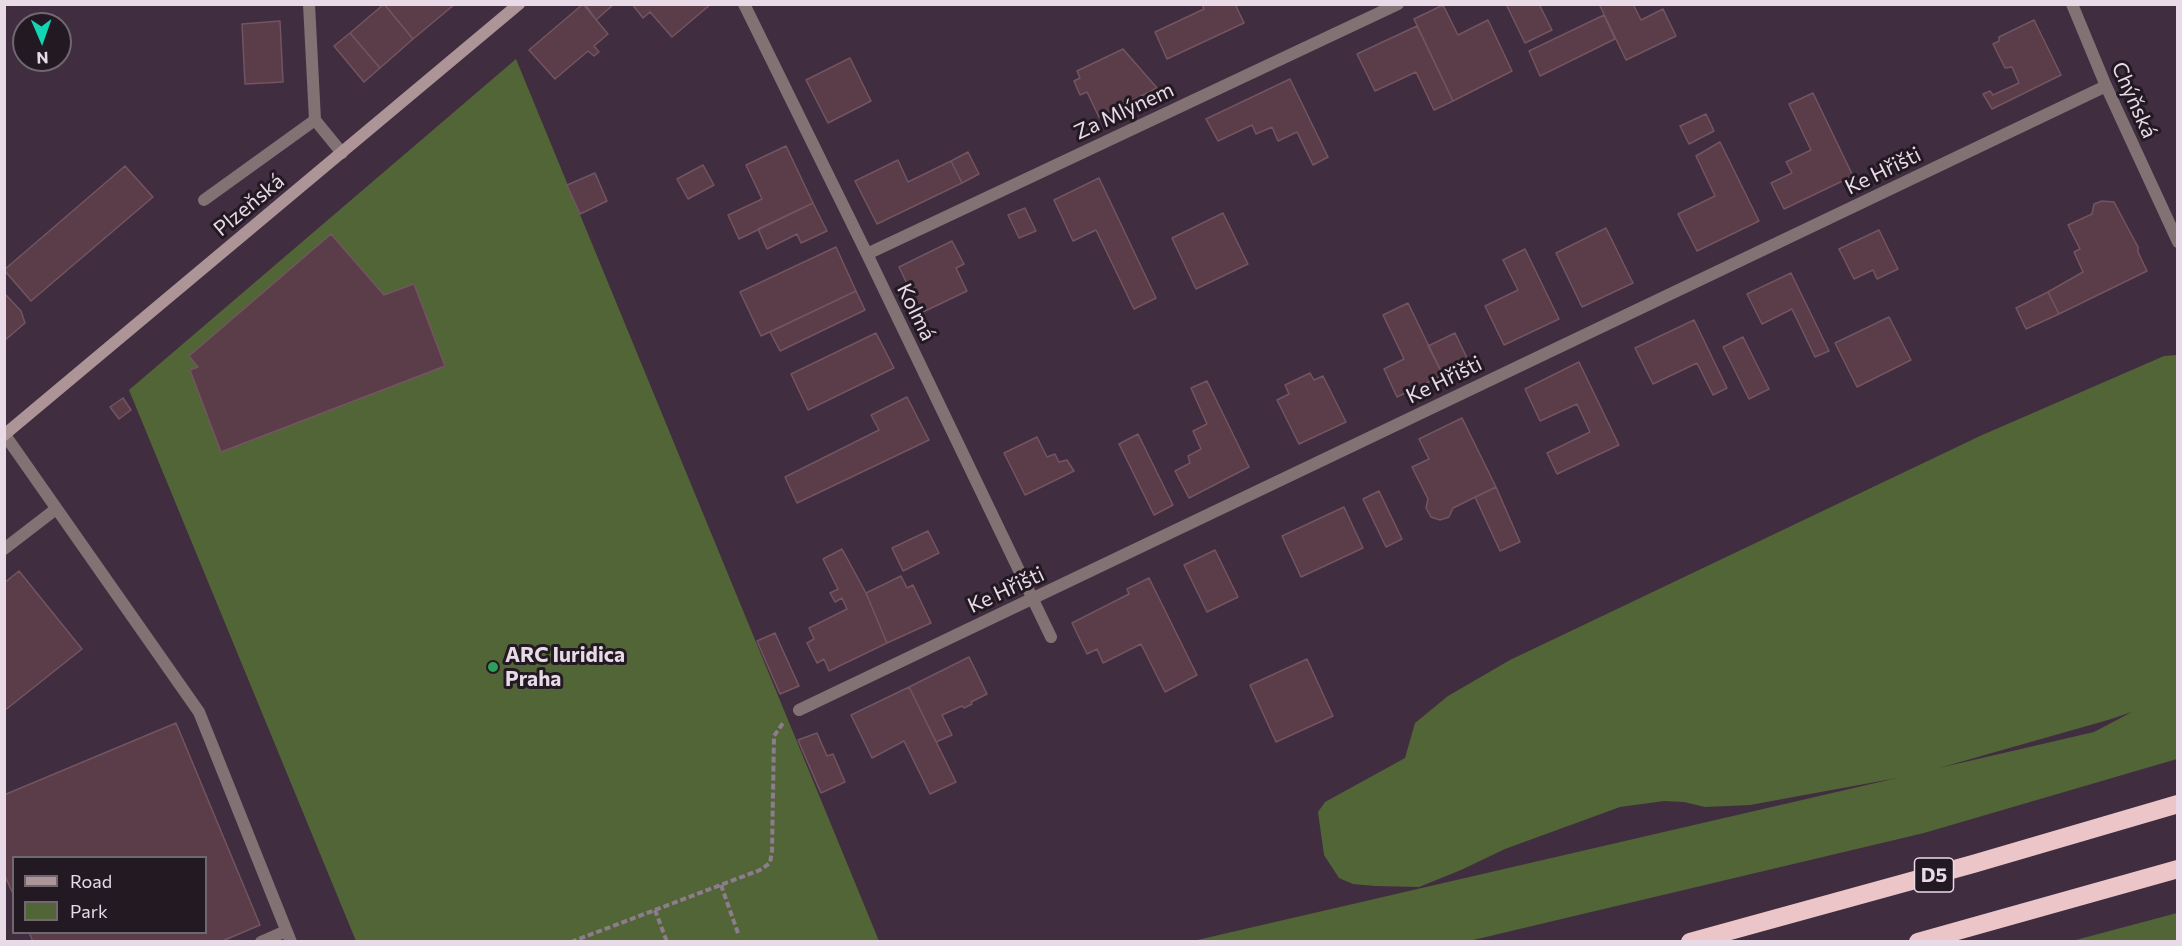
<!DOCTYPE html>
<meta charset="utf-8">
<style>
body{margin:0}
#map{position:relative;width:2182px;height:946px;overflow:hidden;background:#412d40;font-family:Commissioner,sans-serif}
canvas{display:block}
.frame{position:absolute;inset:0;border:6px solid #e8dbe7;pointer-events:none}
.legend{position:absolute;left:12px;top:856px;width:195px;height:78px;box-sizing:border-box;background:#221922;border:2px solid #716771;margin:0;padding:8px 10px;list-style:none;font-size:18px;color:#e8dbe7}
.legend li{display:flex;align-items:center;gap:12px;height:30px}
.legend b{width:30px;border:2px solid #716771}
.north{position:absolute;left:12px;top:12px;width:60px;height:60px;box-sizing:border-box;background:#221922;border:2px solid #716771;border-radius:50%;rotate:178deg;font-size:16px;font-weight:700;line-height:24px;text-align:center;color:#e8dbe7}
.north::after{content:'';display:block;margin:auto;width:21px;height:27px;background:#14d5b3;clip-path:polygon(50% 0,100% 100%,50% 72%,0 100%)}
</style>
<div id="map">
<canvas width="2182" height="946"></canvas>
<div class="frame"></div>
<ul class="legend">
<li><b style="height:8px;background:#ad9496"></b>Road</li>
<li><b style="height:16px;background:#526537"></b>Park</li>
</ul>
<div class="north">N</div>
</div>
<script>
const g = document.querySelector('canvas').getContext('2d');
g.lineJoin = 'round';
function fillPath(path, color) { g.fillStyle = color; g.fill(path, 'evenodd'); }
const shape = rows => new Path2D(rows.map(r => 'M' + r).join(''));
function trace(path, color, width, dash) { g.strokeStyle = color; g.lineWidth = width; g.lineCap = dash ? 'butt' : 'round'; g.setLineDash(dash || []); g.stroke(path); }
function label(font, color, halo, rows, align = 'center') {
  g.font = font + ' Commissioner,sans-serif'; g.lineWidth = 6; g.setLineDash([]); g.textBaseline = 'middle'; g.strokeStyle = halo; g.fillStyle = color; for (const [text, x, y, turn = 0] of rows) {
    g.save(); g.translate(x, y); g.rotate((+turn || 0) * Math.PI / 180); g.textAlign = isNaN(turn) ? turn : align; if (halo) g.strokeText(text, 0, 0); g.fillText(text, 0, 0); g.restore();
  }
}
fillPath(shape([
 [516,59,879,941,356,941,129,390],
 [2177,355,2177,759,1924,833,1469,941,1193,941,1897,778,1750,805,1705,807,1684,802,1664,801,1620,807,1505,849,1461,870,1419,887,1375,886,1353,884,1339,878,1324,855,1318,812,1325,802,1405,758,1415,723,1448,696,1510,660,1980,436,2164,356],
 [2132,712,2094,732,1939,768,2108,720],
 [2177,913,2177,941,2072,941]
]), '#526537');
const building = shape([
 [384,4,455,4,413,39,384,4],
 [384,4,413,39,380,68,350,33,384,4],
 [583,4,608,34,594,46,599,52,594,56,588,51,555,79,529,50,583,4],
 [585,4,614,4,596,20,585,4],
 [632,4,711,4,672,37,650,12,643,18,632,4],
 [1202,4,1235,4,1244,23,1167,59,1155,32,1204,9,1202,4],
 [1506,4,1539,4,1552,30,1525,43,1506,4],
 [1599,4,1633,4,1641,20,1663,9,1676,36,1626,60,1599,4],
 [1443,5,1458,35,1488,20,1512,71,1453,101,1414,19,1443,5],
 [1604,15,1615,39,1540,76,1529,51,1604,15],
 [2034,20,2061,75,1992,109,1983,94,1990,91,1993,95,2019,83,2012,67,2005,68,1993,44,1999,41,1999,37,2034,20],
 [280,21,283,82,245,84,242,24,280,21],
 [1417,26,1453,101,1434,110,1416,72,1375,91,1357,54,1417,26],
 [350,33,380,68,364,82,334,46,350,33],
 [1123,49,1157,88,1099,117,1087,92,1080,95,1074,81,1080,78,1077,71,1123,49],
 [850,58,871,101,828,123,806,80,850,58],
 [1290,79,1328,157,1313,165,1297,132,1278,141,1272,127,1256,134,1252,125,1218,141,1206,119,1290,79],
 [1813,93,1853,176,1784,209,1771,183,1792,173,1786,162,1811,150,1789,104,1813,93],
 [1706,114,1714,131,1689,144,1680,126,1706,114],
 [1720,142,1759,221,1697,251,1678,214,1715,196,1696,156,1720,142],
 [786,146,813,203,739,239,728,215,762,199,746,165,786,146],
 [968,152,979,174,962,183,951,161,968,152],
 [898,160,908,182,951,161,962,183,877,224,855,181,898,160],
 [703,165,714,185,688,199,677,179,703,165],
 [125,166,153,197,31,301,4,270,125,166],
 [595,173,607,201,580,214,567,185,595,173],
 [1099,178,1156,298,1134,309,1096,230,1073,241,1054,200,1099,178],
 [2102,201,2114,202,2138,247,2138,252,2147,271,2059,314,2048,292,2083,272,2074,252,2080,249,2068,225,2092,214,2094,204,2102,201],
 [813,203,827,231,801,243,797,234,767,249,758,229,813,203],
 [1025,208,1036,231,1019,238,1008,215,1025,208],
 [1223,213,1248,264,1196,289,1172,238,1223,213],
 [1606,228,1633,283,1582,307,1556,253,1606,228],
 [1879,230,1898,269,1877,279,1873,270,1854,279,1839,249,1879,230],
 [331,234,384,295,414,284,445,366,221,452,190,370,198,367,189,356,331,234],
 [952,241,964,264,956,268,967,291,921,313,899,267,952,241],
 [836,247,856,291,761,336,740,292,836,247],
 [1525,249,1559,319,1504,345,1485,306,1518,290,1503,260,1525,249],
 [1791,273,1829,351,1815,357,1792,309,1762,324,1747,294,1791,273],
 [856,291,865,310,780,351,770,332,856,291],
 [2048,292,2059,314,2026,329,2016,308,2048,292],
 [4,293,21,311,25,323,4,341,4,293],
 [1408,303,1443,375,1397,397,1384,369,1404,359,1383,315,1408,303],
 [1889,317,1911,360,1857,387,1835,343,1889,317],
 [1694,320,1727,388,1713,395,1697,363,1653,384,1635,348,1694,320],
 [876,333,894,368,808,410,791,374,876,333],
 [1455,333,1469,362,1443,375,1428,346,1455,333],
 [1743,337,1769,389,1749,399,1723,347,1743,337],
 [1579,362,1619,445,1557,474,1547,453,1590,432,1577,404,1540,421,1525,389,1579,362],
 [1310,373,1314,380,1323,376,1346,422,1299,444,1277,400,1289,394,1285,385,1310,373],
 [1207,381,1249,467,1189,498,1175,471,1190,463,1188,456,1201,449,1193,431,1207,424,1191,388,1207,381],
 [907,397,929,440,797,503,785,477,879,430,871,415,907,397],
 [123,398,131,410,119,419,110,407,123,398],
 [1462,418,1496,487,1453,508,1449,517,1440,520,1431,517,1426,508,1428,499,1412,467,1429,459,1419,439,1462,418],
 [1138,434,1173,505,1154,515,1119,444,1138,434],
 [1037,437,1047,457,1055,454,1059,462,1067,460,1074,471,1025,495,1004,453,1037,437],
 [1496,487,1520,542,1500,551,1475,497,1496,487],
 [1379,491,1402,539,1386,547,1363,499,1379,491],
 [1344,507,1363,548,1301,577,1282,536,1344,507],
 [928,531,939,553,903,571,892,548,928,531],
 [842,549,866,593,887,643,829,671,824,659,817,663,807,643,814,639,809,628,847,609,842,598,835,602,830,593,838,589,823,559,842,549],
 [1215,550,1238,597,1207,612,1184,565,1215,550],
 [19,571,82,649,4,711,4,583,19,571],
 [901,576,907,588,913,585,931,623,887,643,866,593,901,576],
 [1149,578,1197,675,1165,692,1141,644,1103,663,1097,649,1087,654,1072,623,1129,594,1127,589,1149,578],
 [775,633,799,686,780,694,757,641,775,633],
 [969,657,987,694,971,702,972,704,964,708,962,706,942,715,952,735,936,742,909,687,969,657],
 [1307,659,1333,716,1276,742,1250,685,1307,659],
 [909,687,956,782,930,794,904,741,872,758,851,715,909,687],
 [176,723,260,925,220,942,33,942,29,932,206,932,206,858,14,858,14,896,4,874,4,795,176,723],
 [817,733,827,756,833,754,845,782,821,793,798,740,817,733]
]);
fillPath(building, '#5a3d49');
trace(building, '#735561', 1.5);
trace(shape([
 [721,885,739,936],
 [655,910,667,942],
 [571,942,760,870,770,863,772,851,774,736,783,723]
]), '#8d7c8c', 4, [6, 3]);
trace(shape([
 [204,200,315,120],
 [5,435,199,712,291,942],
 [4,549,56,509],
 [261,942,286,931]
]), '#827273', 12);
trace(shape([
 [309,4,315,120,342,153],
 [744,4,867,254,1051,637],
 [2072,4,2106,86,2178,242],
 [867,254,1398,4],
 [799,710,2106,86]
]), '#827273', 12);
trace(shape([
 [4,435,519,4]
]), '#ad9496', 12);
trace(shape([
 [1690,942,1973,864,2178,804],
 [1918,942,2178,869]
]), '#ecc5c8', 18);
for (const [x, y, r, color] of [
 [493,667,6,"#2e9e5b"]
]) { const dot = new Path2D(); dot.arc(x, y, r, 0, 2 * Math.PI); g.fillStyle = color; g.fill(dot); trace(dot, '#221922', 2); }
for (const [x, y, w] of [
 [1934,875,39]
]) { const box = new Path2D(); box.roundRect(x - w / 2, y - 17, w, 34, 4.5); g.fillStyle = '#221922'; g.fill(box); trace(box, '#e8dbe7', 1.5); }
label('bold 20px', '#e8dbe7', null, [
 ["D5",1934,875]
]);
label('21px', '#e8dbe7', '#221922', [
 ["Chýňská",2134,100,66],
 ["Za Mlýnem",1124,111,-25],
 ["Ke Hřišti",1883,171,-26],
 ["Plzeňská",249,205,-40],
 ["Kolmá",916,312,64],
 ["Ke Hřišti",1444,380,-26],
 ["Ke Hřišti",1006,590,-25]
]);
label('bold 21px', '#e8dbe7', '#221922', [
 ["ARC Iuridica",505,655],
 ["Praha",505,679]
], 'left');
</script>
